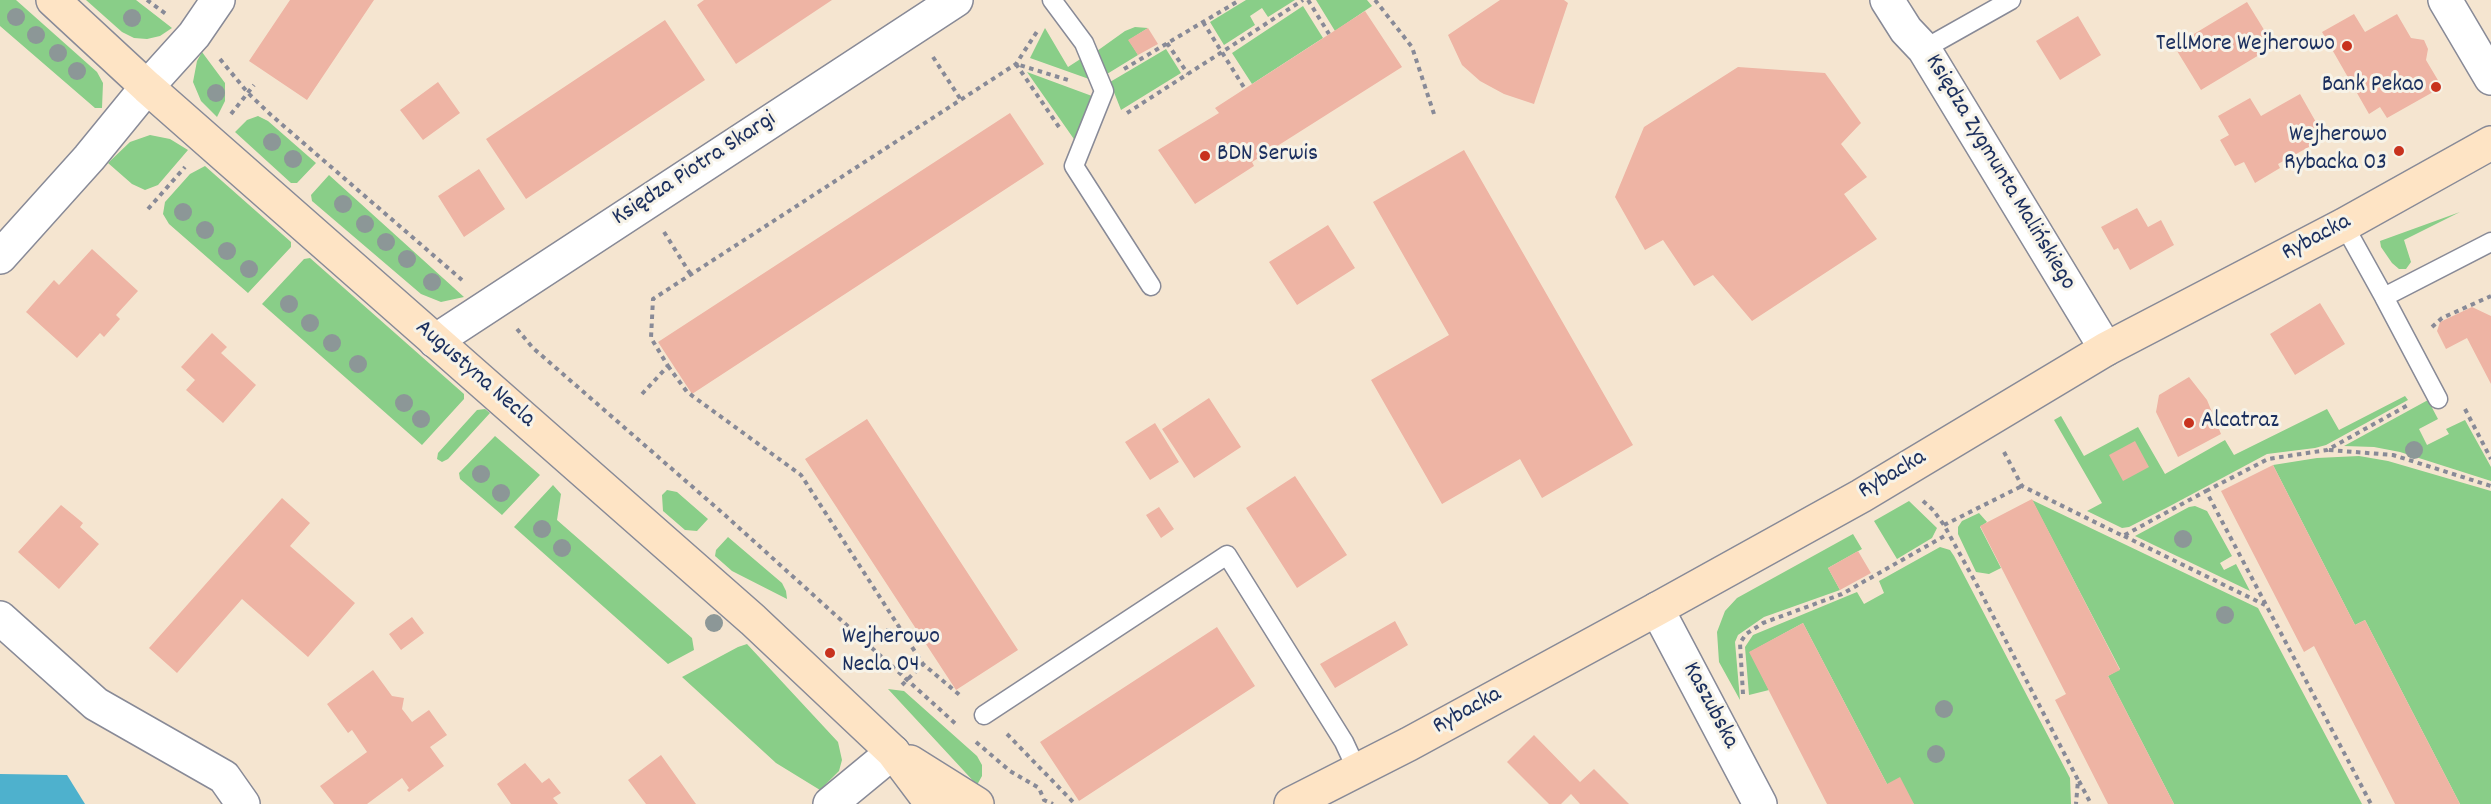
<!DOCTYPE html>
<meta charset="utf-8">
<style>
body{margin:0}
canvas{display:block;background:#f5e5d0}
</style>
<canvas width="2491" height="804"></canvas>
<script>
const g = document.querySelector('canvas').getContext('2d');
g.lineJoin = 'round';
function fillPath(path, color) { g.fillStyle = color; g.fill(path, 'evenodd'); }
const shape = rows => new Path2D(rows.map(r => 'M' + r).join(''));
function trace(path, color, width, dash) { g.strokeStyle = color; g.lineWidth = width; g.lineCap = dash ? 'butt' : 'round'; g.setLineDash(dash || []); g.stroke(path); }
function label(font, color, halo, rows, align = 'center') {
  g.font = font + ' Dekko,sans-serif'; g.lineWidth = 6; g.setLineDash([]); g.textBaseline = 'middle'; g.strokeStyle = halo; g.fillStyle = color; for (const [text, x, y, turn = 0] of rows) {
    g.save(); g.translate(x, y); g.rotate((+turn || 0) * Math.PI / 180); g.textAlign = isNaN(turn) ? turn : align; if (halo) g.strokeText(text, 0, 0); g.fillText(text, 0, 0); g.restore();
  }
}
fillPath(shape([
 [0,0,16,0,97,72,103,83,102,108,95,108,0,26],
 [86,0,136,0,172,28,160,36,147,39,134,38,122,32],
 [1246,0,1295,0,1268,17,1262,8,1250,16,1255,25,1224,45,1210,22],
 [1316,0,1367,0,1372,6,1335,31],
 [1303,6,1323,38,1252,84,1232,53],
 [1135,27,1148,28,1129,40,1138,55,1107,74,1097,51,1125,31],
 [1045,28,1068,67,1082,58,1089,79,1030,58],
 [1166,49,1181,73,1121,110,1110,82],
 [202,52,225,83,225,101,217,117,201,101,193,82,197,61],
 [1027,72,1092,96,1076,142],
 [258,116,268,121,316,163,297,183,291,183,235,132,247,120],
 [150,135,170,139,188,150,158,185,145,190,132,184,108,163,130,142],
 [205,166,291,242,291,247,248,293,169,224,163,214,165,202,190,174],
 [329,175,464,297,441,302,421,294,312,201,311,195],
 [2460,212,2404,240,2411,262,2406,269,2399,269,2392,263,2381,247,2380,241],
 [310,258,464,394,464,399,422,445,262,304,304,259],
 [2405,396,2408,400,2326,445,2315,448,2267,454,2170,506,2129,527,2122,528,2087,511,2102,503,2054,420,2061,416,2084,456,2138,427,2165,474,2225,440,2234,455,2327,409,2339,430],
 [2428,400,2438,419,2419,429,2427,445,2449,434,2446,429,2465,420,2491,467,2491,481,2400,452,2374,447,2344,446],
 [485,409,490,413,448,459,442,462,437,459,438,453,477,410],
 [495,436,540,475,502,515,460,479,459,473],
 [2359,456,2388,461,2491,491,2491,804,2460,804,2365,620,2355,625,2273,465,2317,458],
 [553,485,561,494,557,520,692,638,694,650,668,664,514,527],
 [667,490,677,492,708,519,697,531,685,530,663,511,662,495],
 [2032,500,2258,608,2362,804,2174,804,2108,676,2120,669],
 [1909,501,1937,528,1932,538,1897,559,1874,521],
 [2195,506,2207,511,2232,556,2220,563,2224,570,2236,564,2250,591,2135,536,2189,507],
 [1979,513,1987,522,1980,527,2001,568,1989,574,1976,572,1958,534,1958,527,1962,521],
 [1853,534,1862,549,1828,568,1840,590,1764,617,1738,635,1735,642,1740,700,1719,662,1717,632,1725,611,1737,598],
 [728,537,782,583,786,591,787,599,732,571,715,556,716,550],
 [1940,547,1950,550,1954,556,2070,778,2071,804,1914,804,1887,784,1803,623,1750,652,1769,690,1749,695,1745,647,1753,635,1857,592,1864,604,1884,593,1879,581],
 [747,644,838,742,842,760,839,771,820,790,776,763,682,677,738,647],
 [888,689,904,691,977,756,982,765,982,776,977,785]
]), '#89ce88');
fillPath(shape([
 [0,774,67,775,85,804,0,804]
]), '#4eb1cd');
fillPath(shape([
 [290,0,374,0,307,100,249,61],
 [704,0,832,0,736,64,697,5],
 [1500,0,1564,0,1568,3,1534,104,1504,94,1480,81,1462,65,1448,35],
 [2247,2,2274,46,2201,90,2174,46],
 [1365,11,1402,67,1252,162,1254,166,1195,204,1158,150,1219,113,1215,108],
 [2354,14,2365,32,2397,14,2411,38,2424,40,2428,49,2426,60,2442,87,2387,118,2380,107,2369,114,2322,32],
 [2078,16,2101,55,2060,80,2036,41],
 [665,20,705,80,526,199,486,139],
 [1148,28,1158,44,1138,55,1128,40],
 [1738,67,1825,73,1861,123,1841,144,1867,177,1844,194,1877,239,1752,321,1713,275,1694,286,1663,240,1645,250,1615,197,1644,127],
 [438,82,460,113,423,140,400,110],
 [2300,94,2325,138,2278,164,2280,168,2255,183,2244,162,2235,166,2220,140,2229,135,2218,116,2250,98,2261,116],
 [1010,113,1044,164,692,394,658,342],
 [1464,150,1633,445,1542,498,1520,459,1442,504,1371,380,1449,335,1373,202],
 [479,169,505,209,464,237,438,196],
 [2137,208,2148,227,2161,220,2174,245,2130,270,2118,248,2114,250,2101,227],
 [1328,225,1355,268,1297,305,1269,262],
 [92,249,138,291,116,315,120,319,104,337,100,333,77,358,26,312,54,280,59,285],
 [2320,303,2345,344,2295,375,2270,334],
 [2472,307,2491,316,2491,384,2467,338,2446,349,2437,331,2440,322],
 [212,333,227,347,221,353,256,385,223,423,186,390,195,380,181,367],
 [2189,377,2207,400,2221,434,2178,457,2156,412,2159,395],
 [1209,398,1241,447,1194,478,1162,429],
 [867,419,1018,650,956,690,805,459],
 [1155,423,1179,462,1150,480,1125,442],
 [2135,441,2149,467,2123,481,2109,455],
 [2273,465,2355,625,2365,620,2460,804,2395,804,2314,646,2304,652,2221,491],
 [1295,476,1347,555,1297,588,1246,508],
 [282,498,310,523,290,546,355,603,308,657,242,599,177,673,149,648],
 [2032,499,2120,670,2108,676,2174,804,2108,804,2055,700,2066,694,1980,526],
 [61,505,83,523,80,527,99,544,59,589,18,552],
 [1159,507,1174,529,1161,538,1146,515],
 [1858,551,1871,573,1840,590,1828,568],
 [412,617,424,633,401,650,389,634],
 [1395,621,1408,645,1335,688,1320,664],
 [1803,623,1887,784,1900,777,1914,804,1827,804,1749,652],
 [1217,627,1255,686,1079,801,1040,742],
 [373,670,392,696,404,698,402,709,412,722,429,710,447,735,430,747,444,766,409,792,407,790,409,788,402,778,367,804,334,804,320,786,367,752,352,730,348,733,327,704],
 [1534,735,1580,782,1594,769,1629,804,1580,804,1571,794,1561,804,1549,804,1507,762],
 [661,755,696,804,646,804,628,780],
 [525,763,542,783,549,778,561,793,553,798,558,804,511,804,497,784]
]), '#eeb4a4');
const lane = shape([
 [1052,0,1084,43,1104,91,1074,166,1151,286],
 [1924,49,2011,0],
 [2344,225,2384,297,2491,242],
 [2384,297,2438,399],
 [984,715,1227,555,1344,742,1357,770]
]);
const street = shape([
 [1887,0,1906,30,1924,49,2106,349],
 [2445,0,2491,78],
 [0,257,89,158,147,87,194,35,218,0],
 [435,341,956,0],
 [1657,609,1760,804],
 [0,618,96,704,224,777,243,804],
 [830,804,893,752]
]);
const secondary = shape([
 [53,0,147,87,753,620,893,752,932,804],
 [910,762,977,804],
 [1291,804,1409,744,1657,609,1861,496,2106,349,2344,225,2491,143]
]);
trace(lane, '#888a97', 21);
trace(street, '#888a97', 36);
trace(secondary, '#888a97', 36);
trace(shape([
 [147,0,166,14],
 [1308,0,1329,34],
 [1375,0,1412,47,1434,114],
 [1203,22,1245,89],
 [1167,43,1188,74],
 [933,57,961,100],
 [220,59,248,93,271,115,462,280],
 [1124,69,1240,0],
 [1127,113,1303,0],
 [231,114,254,85],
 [1059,127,1016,64,1068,80],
 [148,209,185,167],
 [664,232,691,275],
 [2432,327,2442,318,2491,296],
 [517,329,533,348,726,516,957,725],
 [668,366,687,392,801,475,923,664,962,697],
 [642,394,668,366,651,338,653,299,1016,64,1038,30],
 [2465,409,2491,459],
 [2329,450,2393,455,2491,486],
 [2004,452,2022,486,2123,536,2206,491,2371,804],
 [2206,491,2268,459,2327,450,2410,404],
 [1923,501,1933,510,1944,525,1978,587,2078,780,2076,804],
 [1944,525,2022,486],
 [2124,536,2265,605],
 [886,630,900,631],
 [902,685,923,664],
 [1743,694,1740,643,1746,634,1763,623,1842,594,1948,534],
 [1007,734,1075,804],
 [976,742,1010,771,1039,788,1044,800,1053,804],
 [2079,781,2091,804]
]), '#888a97', 4, [4.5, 4.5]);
trace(lane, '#fff', 18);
trace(street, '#fff', 33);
trace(secondary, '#fee4c5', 33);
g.fillStyle = '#8c9797';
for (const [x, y] of [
 [16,17],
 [132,18],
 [36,35],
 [58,53],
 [77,71],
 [216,93],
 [272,142],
 [293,159],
 [343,204],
 [183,212],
 [365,224],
 [205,230],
 [386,242],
 [227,251],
 [407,259],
 [249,269],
 [432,282],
 [289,304],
 [310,323],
 [332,343],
 [358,364],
 [404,403],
 [421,419],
 [2414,450],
 [481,474],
 [501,493],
 [542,529],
 [2183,539],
 [562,548],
 [2225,615],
 [714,623],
 [1944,709],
 [1936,754]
]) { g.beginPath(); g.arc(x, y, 9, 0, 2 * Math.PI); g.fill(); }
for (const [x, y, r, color] of [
 [2347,46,6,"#c8321e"],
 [2436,87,6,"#c8321e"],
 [2399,151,6,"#c8321e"],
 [1205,156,6,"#c8321e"],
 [2189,423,6,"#c8321e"],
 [830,653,6,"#c8321e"]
]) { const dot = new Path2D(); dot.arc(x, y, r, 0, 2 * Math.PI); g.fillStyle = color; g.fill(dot); trace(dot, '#f7f3e8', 2); }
label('24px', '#1b2f5e', '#f7f3e8', [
 ["TellMore Wejherowo",2335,46],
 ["Bank Pekao",2424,87],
 ["Wejherowo",2387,137],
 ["Rybacka 03",2387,165],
 ["BDN Serwis",1217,156,"left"],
 ["Alcatraz",2201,423,"left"],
 ["Wejherowo",842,639,"left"],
 ["Necla 04",842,667,"left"]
], 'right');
label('24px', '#1b2f5e', '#f7f3e8', [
 ["Księdza Piotra Skargi",695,170,-33],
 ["Księdza Zygmunta Malińskiego",1999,173,59],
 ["Rybacka",2317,239,-28],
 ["Augustyna Necla",474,375,41],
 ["Rybacka",1893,476,-31],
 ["Kaszubska",1709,706,62],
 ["Rybacka",1468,712,-29]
]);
</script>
